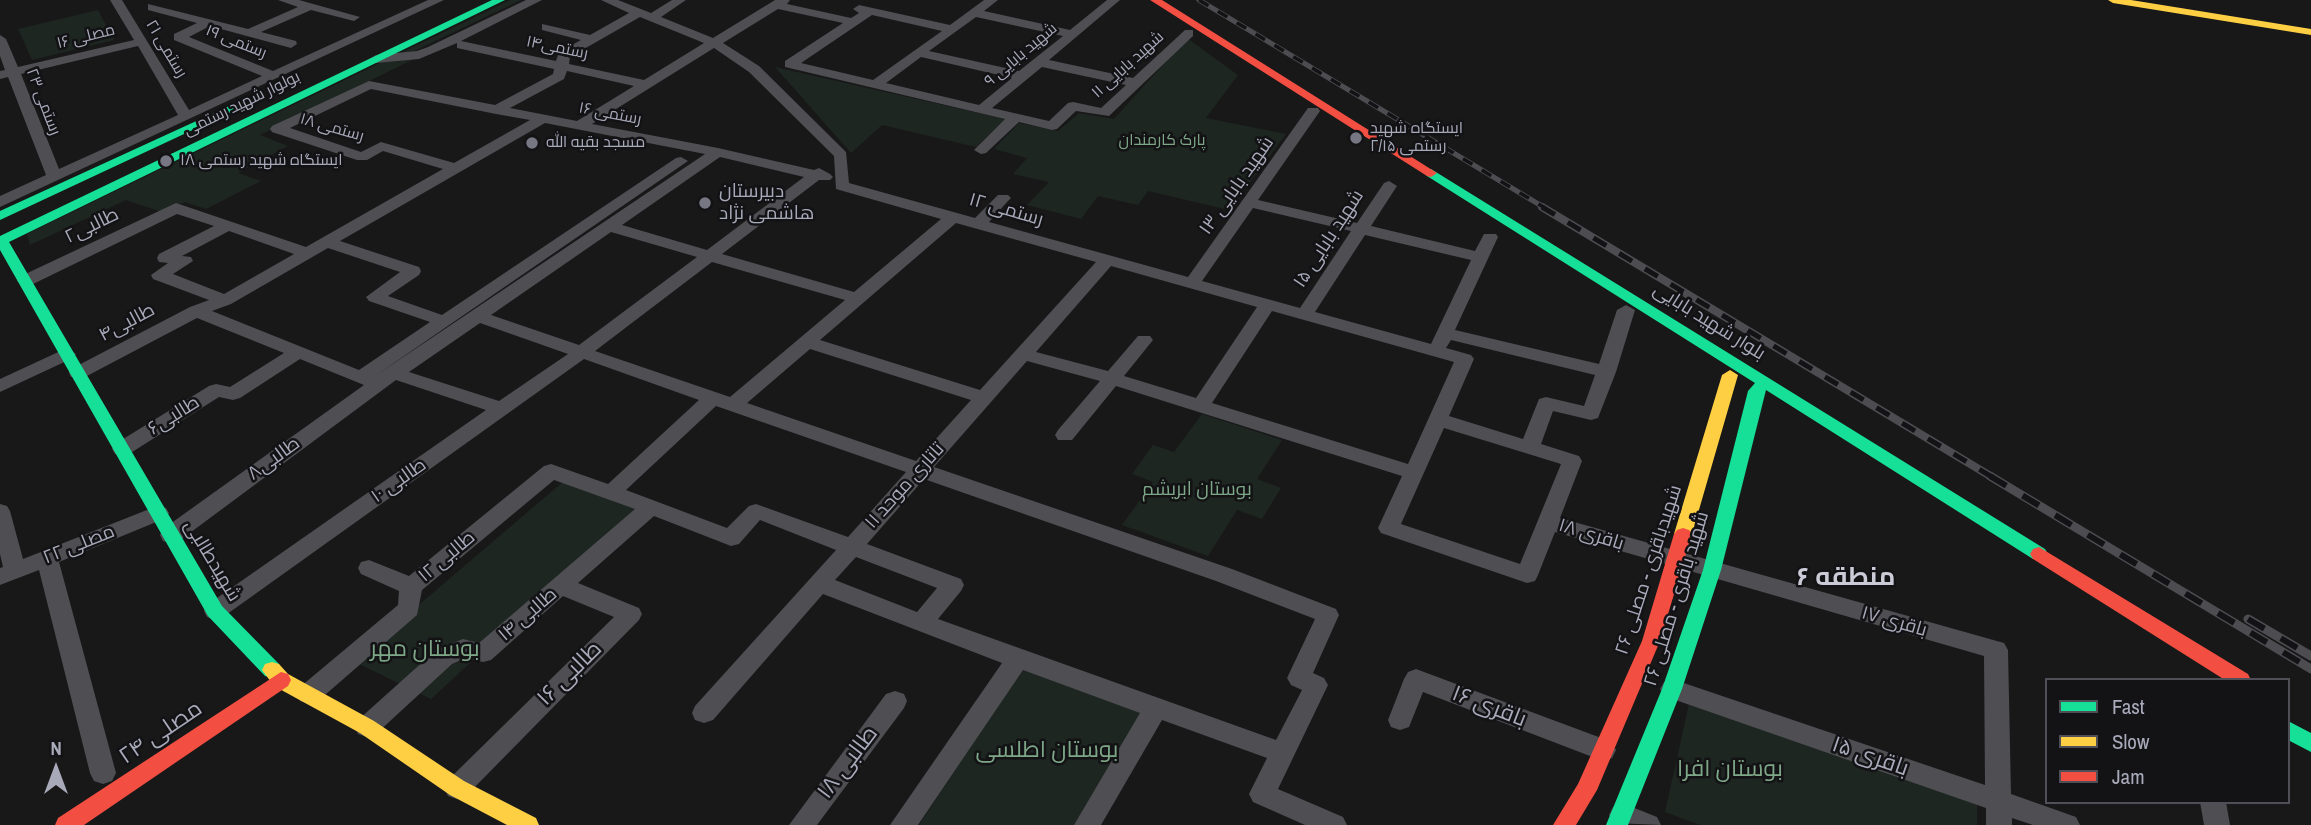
<!DOCTYPE html>
<meta charset="utf-8">
<style>
body{margin:0}
#map{position:relative;width:2311px;height:825px;overflow:hidden;background:#181819;font-family:"Archivo Narrow",sans-serif}
canvas{display:block}
.legend{position:absolute;left:2045px;top:678px;width:245px;height:126px;box-sizing:border-box;background:#131215;border:2px solid #4f4f57;margin:0;padding:9px 12px;list-style:none;font-size:21px;color:#a8aaba}
.legend li{display:flex;align-items:center;gap:14px;height:35px}
.legend b{width:35px;border:2px solid #4f4f57}
.north{position:absolute;left:21px;top:734px;width:70px;height:70px;-webkit-text-stroke:5px #131215;paint-order:stroke;rotate:0deg;font-size:19px;font-weight:700;line-height:28px;text-align:center;color:#a8aaba}
.north::after{content:'';display:block;margin:auto;width:24px;height:32px;background:#a8aaba;clip-path:polygon(50% 0,100% 100%,50% 72%,0 100%)}
</style>
<div id="map">
<canvas width="2311" height="825"></canvas>
<ul class="legend">
<li><b style="height:9px;background:#16e098"></b>Fast</li>
<li><b style="height:9px;background:#ffcf43"></b>Slow</li>
<li><b style="height:9px;background:#f24e42"></b>Jam</li>
</ul>
<div class="north">N</div>
</div>
<script>
const g = document.querySelector('canvas').getContext('2d');
g.lineJoin = 'round';
function fillPath(path, color) { g.fillStyle = color; g.fill(path, 'evenodd'); }
const shape = rows => new Path2D(rows.map(r => 'M' + r).join(''));
function trace(path, color, width, dash) { g.strokeStyle = color; g.lineWidth = width; g.lineCap = dash ? 'butt' : 'round'; g.setLineDash(dash || []); g.stroke(path); }
function label(font, color, halo, rows, align = 'center') {
  g.font = font + ' "Archivo Narrow",Cairo,sans-serif'; g.lineWidth = 5; g.setLineDash([]); g.textBaseline = 'middle'; g.strokeStyle = halo; g.fillStyle = color; for (const [text, x, y, turn = 0] of rows) {
    g.save(); g.translate(x, y); g.rotate((+turn || 0) * Math.PI / 180); g.textAlign = isNaN(turn) ? turn : align; if (halo) g.strokeText(text, 0, 0); g.fillText(text, 0, 0); g.restore();
  }
}
fillPath(shape([
 [510,0,521,0,408,54,418,57,260,135,288,146,238,173,261,181,206,209,185,202,162,212,126,200,30,245,27,234],
 [98,10,114,40,32,60,18,29],
 [1187,38,1238,75,1206,118,1286,134,1229,210,1148,191,1138,205,1098,196,1081,219,1027,205,1049,182,1013,174,1027,158,994,149,1019,123,1058,131,1079,113,1114,119],
 [775,67,1005,119,976,147,882,125,851,153],
 [1202,414,1282,440,1257,479,1281,488,1262,519,1237,510,1208,556,1122,525,1153,482,1132,474,1153,445,1174,452],
 [565,480,638,508,431,699,353,661],
 [1028,661,1149,710,1081,825,919,825],
 [1690,699,1977,800,1977,825,1700,825,1665,812]
]), '#1e2621');
fillPath(shape([
 [110,0,122,0,189,110,262,76,174,40,174,34,197,23,148,10,148,4,248,29,298,7,278,0,299,0,360,17,354,21,311,10,261,32,296,41,297,44,291,48,210,26,189,37,273,71,428,0,444,0,0,207,0,196,46,175,8,77,0,79,0,71,5,70,0,56,0,35,6,39,18,67,134,40,110,0],
 [138,46,178,115,59,169,21,74,138,46],
 [526,0,542,0,461,41,556,61,559,52,581,40,542,30,542,24,590,35,629,13,601,0,618,0,651,13,672,0,686,0,661,17,713,38,775,0,790,0,787,4,851,18,859,13,853,9,859,5,950,25,984,0,998,0,984,11,1070,30,1107,0,1120,0,1049,60,1133,78,1185,30,1193,30,1193,36,1109,116,1076,111,1057,129,1052,130,1019,122,986,153,981,154,974,150,1005,119,785,67,785,61,843,23,778,9,723,43,759,66,846,152,849,183,975,218,998,195,1008,195,1011,198,1008,201,989,222,1188,277,1308,108,1318,108,1320,111,1258,200,1357,223,1384,183,1389,181,1397,186,1371,226,1475,251,1484,234,1496,234,1498,237,1455,330,1599,364,1617,310,1626,305,1635,310,1616,372,1598,418,1591,420,1553,411,1541,444,1579,456,1582,461,1560,518,2004,643,2008,650,2011,794,2076,817,2080,825,2033,825,2012,818,2012,825,1986,825,1986,808,1664,696,1660,689,1664,682,1672,679,1985,785,1984,656,1555,532,1538,575,1535,581,1527,583,1381,533,1378,528,1402,476,1116,386,1072,440,1058,440,1055,435,1058,430,1100,381,1027,361,934,467,1232,569,1336,609,1339,615,1313,673,1324,678,1328,685,1278,789,1343,817,1347,825,1305,825,1253,802,1249,794,1267,758,1162,720,1101,825,1074,825,1140,713,1023,670,918,825,890,825,1002,663,823,594,713,720,704,723,695,720,692,713,695,706,836,550,760,520,739,544,731,546,654,516,578,583,639,608,642,614,639,620,466,796,457,799,448,796,444,788,448,780,614,617,563,596,491,660,483,662,465,658,452,664,376,734,367,737,358,734,355,727,358,720,436,650,463,639,479,643,635,509,554,480,422,590,417,615,318,701,309,704,300,701,297,694,300,687,398,605,399,591,361,574,358,568,361,562,369,560,409,576,544,466,551,464,608,484,699,400,584,359,223,617,215,620,207,617,204,611,207,605,486,410,396,380,179,541,171,543,163,541,160,535,163,529,364,385,300,359,240,398,233,400,219,397,129,454,115,454,112,449,115,444,209,386,216,384,230,387,284,353,197,318,85,377,71,377,69,373,71,369,190,307,209,300,153,279,151,275,168,263,159,262,157,258,159,254,214,226,177,214,31,285,25,286,17,281,19,277,176,203,306,247,443,169,383,151,367,160,357,160,272,132,270,129,272,126,369,81,495,105,553,74,554,69,457,48,457,43,419,59,376,63,369,59,376,55,417,51,428,47,526,0],
 [872,15,942,31,873,80,801,63,872,15],
 [640,17,704,43,644,80,569,64,570,57,640,17],
 [976,17,1063,36,1019,71,929,51,976,17],
 [714,48,749,72,834,156,836,189,941,219,854,292,722,254,819,180,830,180,833,177,830,174,819,168,814,170,718,148,592,124,714,48],
 [921,57,1012,78,979,105,886,83,921,57],
 [1042,67,1126,85,1101,108,1073,102,1068,103,1049,121,992,108,1042,67],
 [567,71,634,86,577,121,510,108,564,79,567,71],
 [371,89,496,114,530,120,454,163,381,142,361,152,290,128,371,89],
 [545,123,705,154,375,376,688,161,681,157,676,158,442,315,388,296,419,275,421,271,419,267,340,241,545,123],
 [720,157,804,177,707,250,622,225,720,157],
 [1253,208,1351,231,1300,308,1202,281,1253,208],
 [956,223,1096,262,980,390,820,340,956,223],
 [229,231,294,254,224,294,173,274,193,261,191,257,182,256,229,231],
 [611,232,697,257,579,345,491,315,611,232],
 [1365,235,1471,260,1431,344,1315,312,1365,235],
 [328,248,400,272,366,297,369,301,430,322,359,370,212,311,231,304,328,248],
 [712,262,845,300,730,397,595,351,712,262],
 [1111,266,1257,307,1196,398,1124,376,1153,340,1150,336,1138,336,1108,371,1036,352,1111,266],
 [1272,311,1454,362,1408,464,1212,403,1272,311],
 [480,323,568,354,499,401,409,372,480,323],
 [1451,340,1595,375,1584,406,1546,397,1539,399,1523,439,1449,416,1474,359,1471,355,1446,348,1451,340],
 [810,349,971,400,916,461,747,403,810,349],
 [716,406,906,472,848,537,756,504,749,506,727,528,626,490,716,406],
 [1444,428,1561,464,1520,564,1401,524,1444,428],
 [924,479,1216,581,1315,619,1287,678,1291,685,1302,690,1276,740,938,619,961,591,964,585,961,579,867,544,924,479],
 [856,557,937,588,917,612,835,580,856,557],
 [67,348,76,354,73,358,0,392,0,379,67,348],
 [0,504,7,506,10,511,23,559,152,508,159,505,166,508,169,513,166,518,59,562,116,773,112,781,103,784,94,781,90,773,39,570,0,585,0,568,3,567,0,554,0,504],
 [1416,669,1612,742,1616,750,1612,758,1603,761,1423,692,1409,727,1400,730,1391,727,1388,720,1404,679,1408,672,1416,669],
 [895,691,904,694,907,701,904,708,817,825,789,825,886,694,895,691],
 [2200,802,2226,802,2230,825,2204,825,2200,802],
 [1622,803,1657,817,1661,825,1613,823,1609,815,1613,807,1622,803]
]), '#4e4e53');
fillPath(shape([
 [492,0,505,0,9,242,222,606,279,664,282,670,279,676,272,678,265,676,208,616,0,250,0,236,492,0],
 [240,101,244,102,244,106,0,220,0,211,240,101],
 [1431,169,2045,549,2048,554,2045,559,2033,559,1766,390,1721,570,1682,689,1628,825,1606,825,1662,689,1703,570,1748,391,1755,383,1427,176,1425,173,1431,169],
 [2288,721,2311,733,2311,752,2288,740,2288,721]
]), '#16e098');
fillPath(shape([
 [2108,0,2131,0,2311,29,2311,35,2113,3,2108,0],
 [1730,370,1738,375,1692,534,1689,538,1683,540,1677,538,1674,534,1722,375,1730,370],
 [272,662,279,664,288,674,374,721,464,781,536,818,539,825,507,825,450,795,360,733,274,686,262,670,265,664,272,662]
]), '#ffcf43');
fillPath(shape([
 [1150,0,1162,0,1437,173,1431,177,1427,176,1150,0],
 [1683,528,1689,530,1692,534,1660,641,1597,790,1576,825,1553,825,1578,784,1642,641,1674,534,1677,530,1683,528],
 [2039,547,2248,674,2251,680,2225,680,2033,559,2030,554,2033,549,2039,547],
 [281,672,288,674,291,680,288,686,84,825,55,825,58,818,281,672]
]), '#f24e42');
const railFar2 = shape([
 [1199,0,1545,208]
]);
const railFar1 = shape([
 [1542,207,1992,477]
]);
const rail = shape([
 [1990,476,2311,669],
 [2248,619,2311,656]
]);
trace(railFar2, '#4d4d51', 5);
trace(railFar1, '#4d4d51', 8);
trace(rail, '#4d4d51', 9);
trace(railFar2, '#131215', 3.5, [11]);
trace(railFar1, '#131215', 5, [15]);
trace(rail, '#131215', 6, [19]);
for (const [x, y, r, color] of [
 [1356,138,7,"#767782"],
 [532,143,7,"#767782"],
 [166,161,7,"#767782"],
 [705,203,7,"#767782"]
]) { const dot = new Path2D(); dot.arc(x, y, r, 0, 2 * Math.PI); g.fillStyle = color; g.fill(dot); trace(dot, '#131215', 2.5); }
label('16px', '#a8aaba', '#131215', [
 ["مصلی ۱۶",86,37,-14],
 ["رستمی ۱۹",236,42,22],
 ["رستمی۱۴",557,48,12],
 ["رستمی ۲۱",166,49,59],
 ["شهید بابایی ۹",1021,55,-40],
 ["شهید بابایی ۱۱",1128,65,-42],
 ["رستمی ۲۳",43,102,69],
 ["بولوار شهید رستمی",242,104,-26],
 ["رستمی ۱۶",610,114,11],
 ["رستمی ۱۸",332,128,16]
]);
label('16px', '#a8aaba', '#131215', [
 ["ایستگاه شهید",1370,129],
 ["رستمی ۲/۱۵",1370,147],
 ["مسجد بقیه الله",546,143],
 ["ایستگاه شهید رستمی ۱۸",180,161]
], 'left');
label('16px', '#7ea788', '#131215', [
 ["پارک کارمندان",1162,141]
]);
label('19px', '#a8aaba', '#131215', [
 ["شهید بابایی ۱۳",1237,186,-55],
 ["رستمی ۱۲",1006,210,16],
 ["طالبی۲",92,226,-26],
 ["شهید بابایی ۱۵",1329,239,-57],
 ["بلوار شهید بابایی",1709,322,32],
 ["طالبی۴",127,323,-28],
 ["طالبی۶",174,416,-32],
 ["طالبی۸",274,459,-36],
 ["طالبی ۱۰",399,481,-35],
 ["تاتاری موحد ۱۱",905,486,-48],
 ["باقری ۱۸",1591,535,17],
 ["مصلی ۲۲",79,545,-22],
 ["طالبی ۱۲",447,557,-40],
 ["شهیدطالبی",212,561,59],
 ["شهیدباقری - مصلی ۲۶",1649,570,-72],
 ["شهید باقری - مصلی ۲۶",1677,599,-73],
 ["طالبی ۱۴",528,615,-41],
 ["باقری ۱۷",1894,622,16]
]);
label('19px', '#a8aaba', '#131215', [
 ["دبیرستان",719,192],
 ["هاشمی نژاد",719,214]
], 'left');
label('19px', '#7ea788', '#131215', [
 ["بوستان ابریشم",1197,490]
]);
label('23px', '#7ea788', '#131215', [
 ["بوستان مهر",425,650],
 ["بوستان اطلسی",1047,751],
 ["بوستان افرا",1730,770]
]);
label('23px', '#a8aaba', '#131215', [
 ["طالبی ۱۶",570,674,-45],
 ["باقری ۱۶",1489,707,21],
 ["مصلی ۲۴",161,733,-34],
 ["باقری ۱۵",1870,757,19],
 ["طالبی ۱۸",848,763,-53]
]);
label('bold 26px', '#cacbd6', '#131215', [
 ["منطقه ۶",1846,578]
]);
</script>
